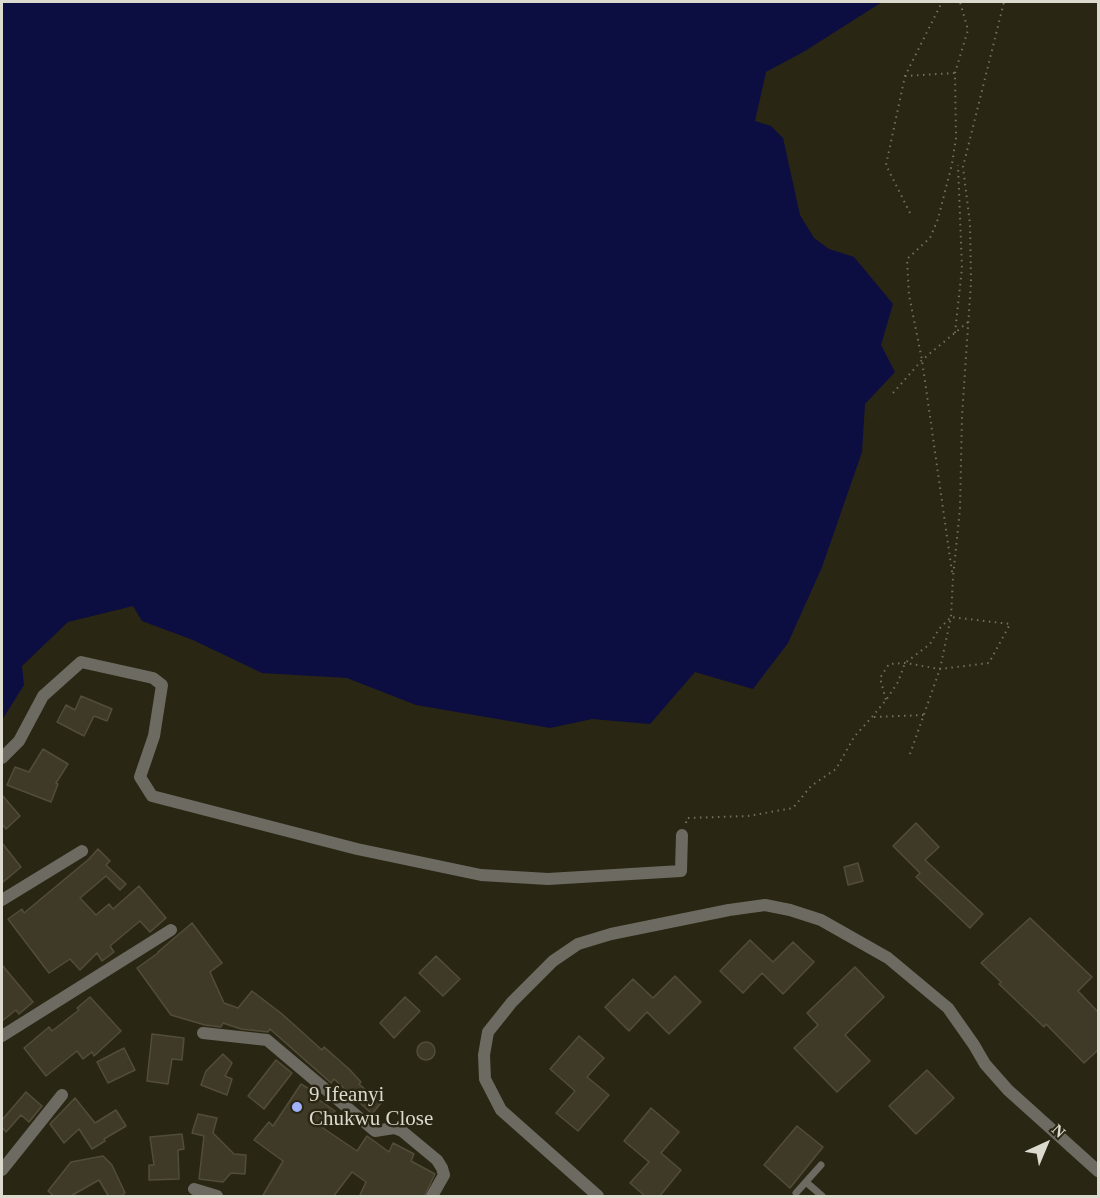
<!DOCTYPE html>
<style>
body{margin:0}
#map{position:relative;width:1100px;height:1198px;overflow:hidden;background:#2a2614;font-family:Georgia,serif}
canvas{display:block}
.frame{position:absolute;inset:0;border:3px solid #dcd9ce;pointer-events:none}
.north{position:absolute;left:1016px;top:1114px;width:60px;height:60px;-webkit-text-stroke:4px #2a2614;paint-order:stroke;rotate:44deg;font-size:16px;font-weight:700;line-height:24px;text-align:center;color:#dcd9ce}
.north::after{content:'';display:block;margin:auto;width:21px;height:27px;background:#dcd9ce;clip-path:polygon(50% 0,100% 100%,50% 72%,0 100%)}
</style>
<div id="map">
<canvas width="1100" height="1198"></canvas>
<div class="frame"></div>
<div class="north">N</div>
</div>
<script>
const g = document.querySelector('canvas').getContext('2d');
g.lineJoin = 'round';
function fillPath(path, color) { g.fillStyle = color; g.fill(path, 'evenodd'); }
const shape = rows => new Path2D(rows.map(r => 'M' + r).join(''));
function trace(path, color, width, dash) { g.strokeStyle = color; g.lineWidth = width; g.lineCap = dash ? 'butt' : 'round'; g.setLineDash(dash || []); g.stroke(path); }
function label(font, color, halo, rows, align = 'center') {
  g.font = font + ' Georgia,serif'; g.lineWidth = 5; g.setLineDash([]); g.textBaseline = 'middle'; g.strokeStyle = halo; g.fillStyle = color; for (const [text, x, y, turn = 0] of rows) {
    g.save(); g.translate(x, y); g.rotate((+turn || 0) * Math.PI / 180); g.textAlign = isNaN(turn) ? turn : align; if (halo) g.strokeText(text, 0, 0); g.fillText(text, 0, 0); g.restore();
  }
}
fillPath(shape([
 [2,2,882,2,805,51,766,72,755,121,771,126,783,138,800,215,814,238,829,249,854,257,893,304,881,345,895,372,865,404,862,452,822,567,788,643,753,689,695,672,650,724,592,719,550,728,416,705,347,678,262,673,193,640,142,621,133,606,68,622,22,666,24,685,2,720]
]), '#0c0d40');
const building = shape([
 [81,696,112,709,107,721,94,716,84,736,57,722,66,705,75,710,81,696],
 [43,749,68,764,56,783,58,784,51,802,7,785,15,767,29,772,43,749],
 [2,795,20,816,6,829,2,824,2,795],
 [916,823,939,847,925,860,983,914,970,928,916,877,920,873,893,846,916,823],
 [2,843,21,867,2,883,2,843],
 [98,849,110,861,106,865,126,884,120,890,106,876,80,898,96,915,109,904,113,909,139,886,166,918,150,932,140,921,110,946,114,952,102,961,97,953,80,970,70,959,49,973,8,919,22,909,24,913,89,859,98,849],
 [858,863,863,881,848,885,844,867,858,863],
 [1030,918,1092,977,1078,991,1098,1012,1098,1050,1084,1063,1046,1024,1044,1027,999,984,1001,982,981,963,1030,918],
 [192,923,222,963,210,972,224,1003,238,1008,252,991,282,1014,322,1050,324,1047,349,1069,361,1082,359,1084,381,1103,372,1114,334,1079,331,1083,270,1029,268,1032,241,1029,223,1023,221,1027,205,1025,171,1015,137,968,158,953,158,952,192,923],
 [750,940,773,962,793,942,814,962,783,994,762,973,743,993,720,971,750,940],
 [436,956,460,979,443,996,419,973,436,956],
 [2,965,33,1002,19,1014,16,1010,2,1021,2,965],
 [855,967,884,997,845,1035,870,1061,837,1092,794,1048,818,1025,807,1013,855,967],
 [675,976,701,1002,669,1034,647,1012,629,1031,605,1007,633,979,653,998,675,976],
 [90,997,121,1031,94,1056,92,1052,83,1059,77,1051,46,1076,24,1048,49,1027,52,1031,79,1010,77,1008,90,997],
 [405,997,420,1011,394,1038,380,1023,405,997],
 [152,1034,184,1038,182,1060,172,1059,168,1084,147,1081,152,1034],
 [579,1036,604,1058,587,1077,609,1095,578,1131,556,1113,575,1091,550,1069,579,1036],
 '417 1051a9 9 0 1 1 18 0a9 9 0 1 1-18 0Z',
 [124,1048,135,1070,108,1083,97,1062,124,1048],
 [223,1054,232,1063,225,1076,232,1079,227,1095,201,1085,206,1071,223,1054],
 [276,1060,292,1073,264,1109,248,1096,276,1060],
 [927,1070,954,1098,916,1134,889,1106,927,1070],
 [301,1084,317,1094,315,1097,335,1111,323,1128,357,1151,367,1136,389,1152,393,1143,414,1154,411,1161,435,1174,424,1197,359,1197,366,1182,352,1172,333,1197,262,1197,283,1161,254,1140,269,1122,273,1126,301,1084],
 [26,1092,42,1106,29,1122,21,1115,6,1132,2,1127,2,1120,26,1092],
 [75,1098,95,1123,116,1110,126,1126,104,1139,105,1141,92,1149,79,1129,64,1143,50,1124,75,1098],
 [651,1108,679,1132,661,1153,681,1170,659,1197,646,1197,630,1183,649,1162,624,1141,651,1108],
 [198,1114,217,1118,213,1133,234,1154,246,1155,245,1174,231,1173,223,1182,199,1179,204,1136,192,1133,198,1114],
 [797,1126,823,1147,790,1188,764,1165,797,1126],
 [182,1134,184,1149,178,1150,179,1179,149,1180,149,1165,154,1165,150,1137,182,1134],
 [103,1156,112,1165,125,1193,119,1197,109,1197,99,1180,69,1197,55,1197,48,1191,71,1162,103,1156]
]);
fillPath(building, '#3f3a27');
trace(building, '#524d39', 1.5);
trace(shape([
 [905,76,955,73],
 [910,213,886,165,905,76,942,2],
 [955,333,962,268,958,165],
 [893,393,922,360,968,322],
 [952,572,922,360,909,295,907,259,930,238,938,219,952,164,956,138,955,73,968,30,960,2],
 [874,717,925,715],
 [910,754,940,669,951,617,953,577,960,509,962,416,971,282,970,224,963,167,1004,2],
 [686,823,687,818,748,816,793,808,811,786,836,769,854,737,872,717,886,700,898,682,905,663,930,644,939,629,951,617,1010,624,989,663,940,669,905,663,889,664,880,678,886,700]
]), '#737061', 2, [1.5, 4.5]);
trace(shape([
 [806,1182,822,1196],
 [796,1193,821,1165]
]), '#6c6a61', 7);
trace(shape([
 [2,758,19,741,43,696,81,662,153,678,162,685,154,736,140,777,152,796,357,849,481,875,548,879,681,871,682,835],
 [2,900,82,851],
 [203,1033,267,1040,375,1131,394,1128,402,1131,437,1160,442,1168,444,1175,432,1196],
 [2,1036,171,930],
 [2,1170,62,1095],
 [194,1189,217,1196],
 [598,1196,501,1110,485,1079,484,1055,488,1032,512,1002,553,961,578,944,611,934,729,910,765,905,790,910,821,920,888,958,948,1008,974,1045,985,1064,1008,1090,1098,1171]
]), '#6c6a61', 12);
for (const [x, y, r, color] of [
 [297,1107,6,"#a1b2fd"]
]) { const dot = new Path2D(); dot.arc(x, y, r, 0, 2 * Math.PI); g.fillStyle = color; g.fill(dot); trace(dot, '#2a2614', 2); }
label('21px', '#dcd9ce', '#2a2614', [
 ["9 Ifeanyi",309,1095],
 ["Chukwu Close",309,1119]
], 'left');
</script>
